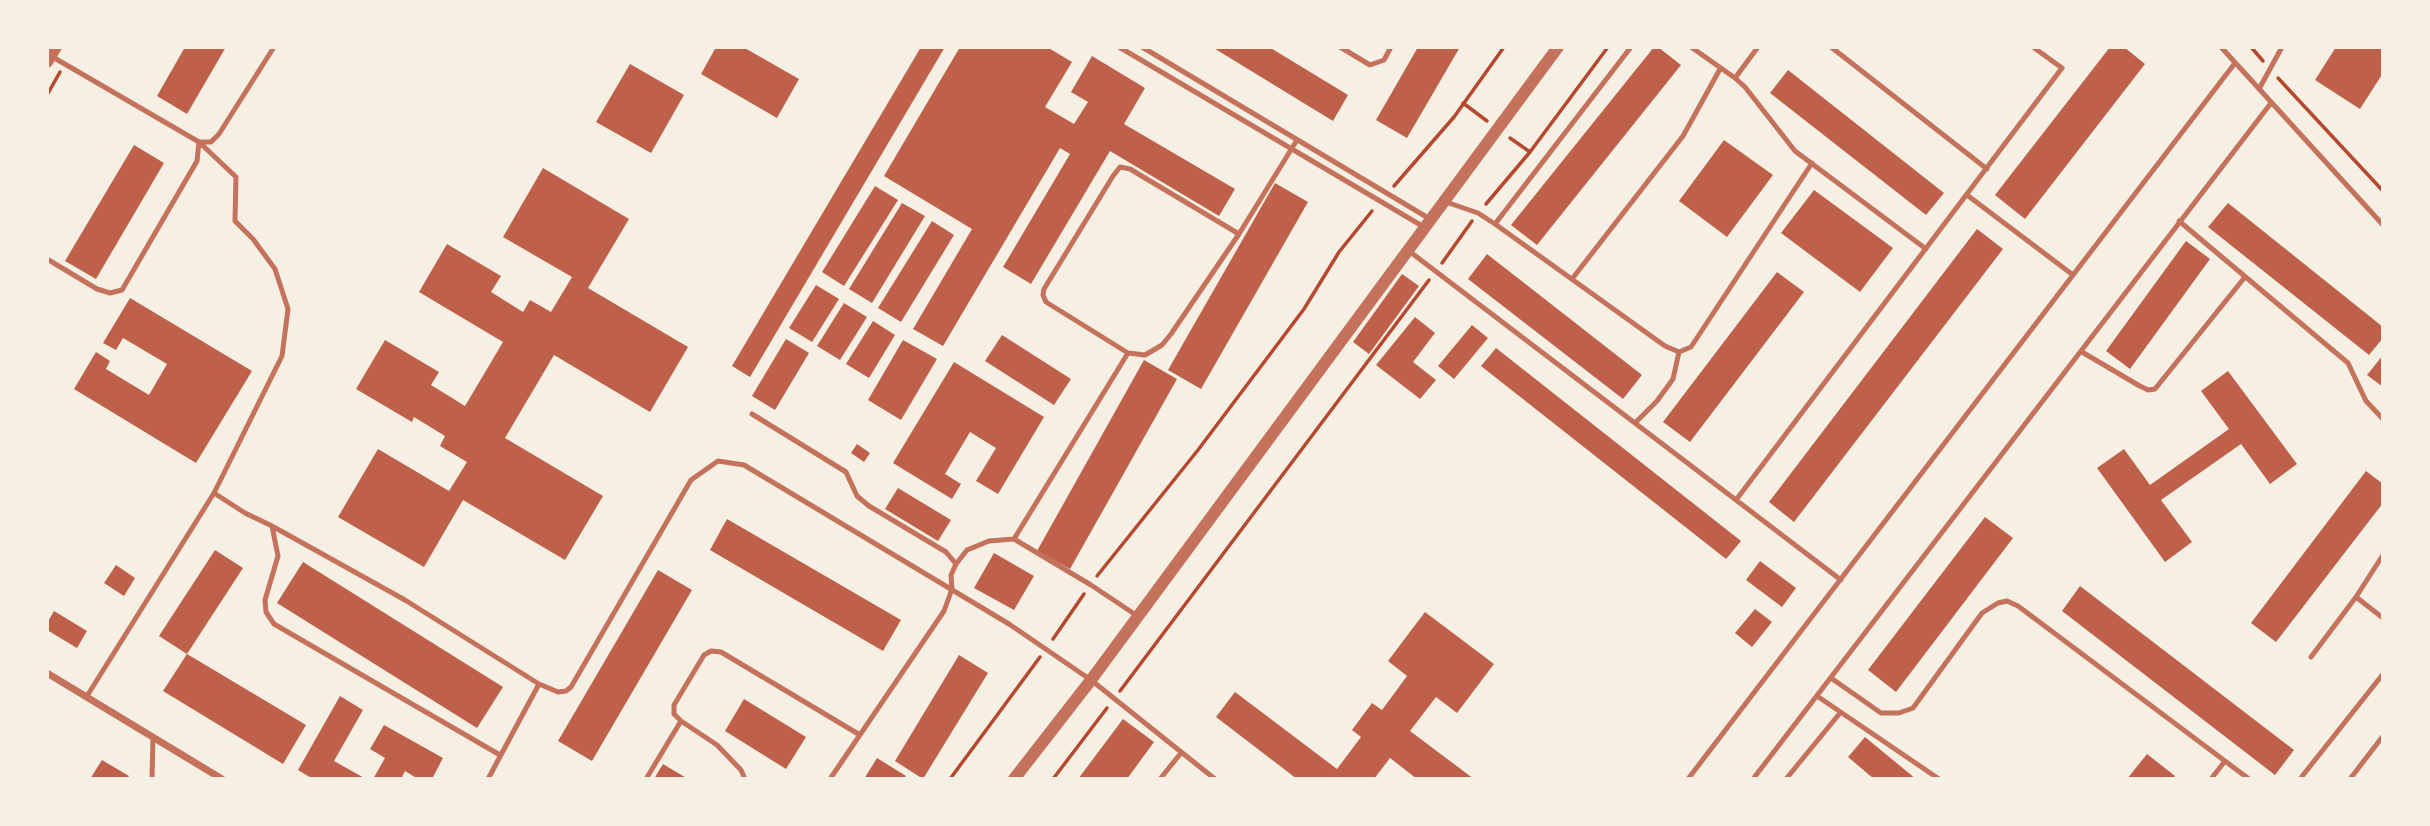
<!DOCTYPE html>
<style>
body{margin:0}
#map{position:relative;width:2430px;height:826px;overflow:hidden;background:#f6efe4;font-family:Roboto,sans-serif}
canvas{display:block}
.frame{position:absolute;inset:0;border:49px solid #f6efe4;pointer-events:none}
</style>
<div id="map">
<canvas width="2430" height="826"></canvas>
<div class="frame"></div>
</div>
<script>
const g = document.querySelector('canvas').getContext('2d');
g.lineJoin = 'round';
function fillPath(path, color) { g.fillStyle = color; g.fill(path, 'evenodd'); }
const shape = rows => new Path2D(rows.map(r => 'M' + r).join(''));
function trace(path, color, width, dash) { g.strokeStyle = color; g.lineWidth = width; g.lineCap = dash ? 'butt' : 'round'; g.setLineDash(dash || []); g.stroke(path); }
fillPath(shape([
 [185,47,226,47,187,114,157,96],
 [716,47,743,47,799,79,777,118,701,74],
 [921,47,945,47,750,377,732,366],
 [960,47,1047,47,1072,62,1045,107,1074,124,1088,102,1071,92,1092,56,1145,88,1124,124,1235,189,1219,216,1110,151,1031,284,1003,267,1070,154,1060,148,943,346,913,329,972,229,884,176],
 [1212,47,1269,47,1348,95,1333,121],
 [1418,47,1460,47,1407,138,1376,120],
 [1654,47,1658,47,1681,65,1537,245,1511,225],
 [2110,47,2124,47,2145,64,2025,219,1995,195],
 [2336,47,2383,47,2383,73,2360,109,2315,80],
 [630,64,684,95,651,153,596,122],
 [1788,70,1944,193,1926,215,1770,93],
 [1724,140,1773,175,1727,237,1679,201],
 [134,145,164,163,96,279,65,261],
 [543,168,629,219,588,288,688,347,650,412,554,355,505,438,603,496,565,560,463,500,424,567,338,517,378,449,449,491,467,462,440,446,445,436,414,417,412,422,356,389,385,340,439,372,431,385,465,406,503,342,419,292,447,244,501,276,491,292,523,312,530,300,551,312,572,277,503,237],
 [1275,183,1308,202,1201,389,1168,370],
 [875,186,898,200,844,286,822,272],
 [1814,190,1893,248,1860,292,1781,233],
 [902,203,925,216,872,303,849,289],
 [2228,203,2383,327,2383,338,2369,355,2208,227],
 [932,221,954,235,901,322,878,308],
 [1977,229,2003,249,1794,522,1769,502],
 [2186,241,2210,259,2130,369,2106,351],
 [1487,254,1642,375,1623,399,1468,279],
 [1777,272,1804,292,1690,442,1663,422],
 [1402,274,1419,286,1369,354,1353,342],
 [816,285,839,299,812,342,789,328],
 [130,298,252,371,196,463,74,389,96,352,110,361,106,369,149,395,167,364,123,338,116,350,103,343],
 [844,303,867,317,840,360,817,346],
 [1415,317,1435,333,1413,362,1436,380,1420,399,1376,365],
 [873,321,895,335,869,378,846,364],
 [1472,325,1488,338,1454,379,1438,366],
 [1002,335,1071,379,1054,405,985,361],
 [786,339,809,353,775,410,752,396],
 [903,340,937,359,901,420,868,400],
 [1496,348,1741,541,1726,559,1481,366],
 [2383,355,2383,387,2367,375],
 [1144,360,1177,379,1070,569,1037,551],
 [954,362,1044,417,998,494,976,481,996,448,970,432,945,474,961,484,952,499,893,463],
 [2228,371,2297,464,2270,484,2241,444,2161,500,2192,542,2165,562,2097,468,2124,449,2150,485,2229,429,2201,391],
 [857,444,870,453,864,462,851,453],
 [2366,471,2383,484,2383,503,2276,642,2251,623],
 [898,488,951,520,938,541,885,509],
 [1985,517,2013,538,1896,692,1868,670],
 [727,519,901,620,883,651,710,550],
 [215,550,243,568,187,654,159,636],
 [994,553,1034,576,1014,610,974,588],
 [1760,561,1796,588,1782,607,1746,580],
 [303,562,503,687,477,728,277,603],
 [116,565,135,578,124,596,104,583],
 [658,570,692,590,592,761,558,741],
 [2080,586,2294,750,2275,775,2062,611],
 [1755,609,1772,622,1752,647,1735,633],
 [54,611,87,631,77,648,47,630,47,623],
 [1425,612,1494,664,1457,713,1436,697,1410,731,1474,779,1417,779,1390,758,1374,779,1297,779,1216,717,1235,692,1337,769,1361,737,1352,730,1372,703,1382,710,1407,676,1388,661],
 [187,654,306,725,283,764,163,691],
 [959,655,988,673,923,779,895,761],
 [340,696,363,710,334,761,366,779,313,779,298,770],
 [744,699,806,737,786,769,725,731],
 [1123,719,1154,742,1135,768,1127,779,1078,779],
 [384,725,443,758,432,779,418,779,405,771,401,779,373,779,385,758,370,749],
 [1865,737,1916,779,1874,779,1848,757],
 [2147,754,2175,776,2173,779,2127,779],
 [877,758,906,776,904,779,864,779],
 [102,760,129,776,127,779,90,779],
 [663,764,688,779,654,779]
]), '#bf614a');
trace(shape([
 [2251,47,2263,61],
 [2278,78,2383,191],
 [47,95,60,72],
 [1463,103,1487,121],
 [1510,138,1530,152,1608,47],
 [1394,186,1454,117,1504,47],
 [1486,204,1530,152],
 [1442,263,1472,221],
 [1097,576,1198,450,1304,309,1339,252,1372,211],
 [1053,639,1084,594],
 [1120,691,1429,280],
 [950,779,1040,657],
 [1053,779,1107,708]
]), '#b5482f', 3.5);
trace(shape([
 [1119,47,1424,227],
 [1142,47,1430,219],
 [1340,47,1370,65,1384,60,1391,47],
 [1691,47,1735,78,1745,87,1795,151,1926,249],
 [1831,47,1987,169],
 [2221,47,2383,225],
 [51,56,199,142,211,142,219,134,274,47],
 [1735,78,1758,47],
 [2259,89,2282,47],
 [1967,195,2073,275],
 [1446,202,1478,213,1495,224,1631,47],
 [2179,221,2348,363,2366,401,2383,419],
 [1495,224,1665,346,1679,352,1691,347,1812,163],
 [1409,251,1841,580],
 [47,259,97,289,110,293,122,290,197,161,199,142,236,177,235,221,253,239,275,269,288,309,282,356,214,493],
 [1572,279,1683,136,1720,69],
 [2082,352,2138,385,2148,390,2155,389,2245,277],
 [1128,353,1046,302,1043,295,1044,289,1113,176,1120,167,1130,169,1239,234],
 [752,414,846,472,857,496,869,506,946,552,956,564,951,575,952,589,944,611,830,779],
 [1635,423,1657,401,1673,379,1679,352],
 [1736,500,2062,68,2033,47],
 [272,526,278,556,265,600,266,612,274,624,500,755],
 [1014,539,1091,585,1136,615],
 [956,564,967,550,989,541,1014,539,1128,353,1145,355,1162,345,1171,334,1239,234,1297,140],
 [2356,597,2383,618],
 [2311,657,2356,597,2383,555],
 [1831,678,1881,713,1899,713,1913,708,1982,613,1998,603,2007,601,2018,606,2249,779],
 [87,696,214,493,245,513,272,526,405,600,539,684,558,692,566,691,571,687,691,480,718,461,744,465,1009,624,1091,680,1215,779],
 [1817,696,1939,779],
 [152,779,153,737],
 [488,779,539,684],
 [646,779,681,721],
 [745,779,741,770,717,745,681,721,674,714,674,705,704,655,711,651,721,652,860,735],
 [1160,779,1181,753],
 [1688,779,2235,63],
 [1753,779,2271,103],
 [1786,779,1840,713],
 [2211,779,2225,761],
 [2300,779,2383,674],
 [2350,779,2383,736]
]), '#c5725c', 5);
trace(shape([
 [47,673,222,779]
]), '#c5725c', 7);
trace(shape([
 [47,62,56,47],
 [1014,779,1091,680,1558,47]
]), '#c5725c', 12);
</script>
